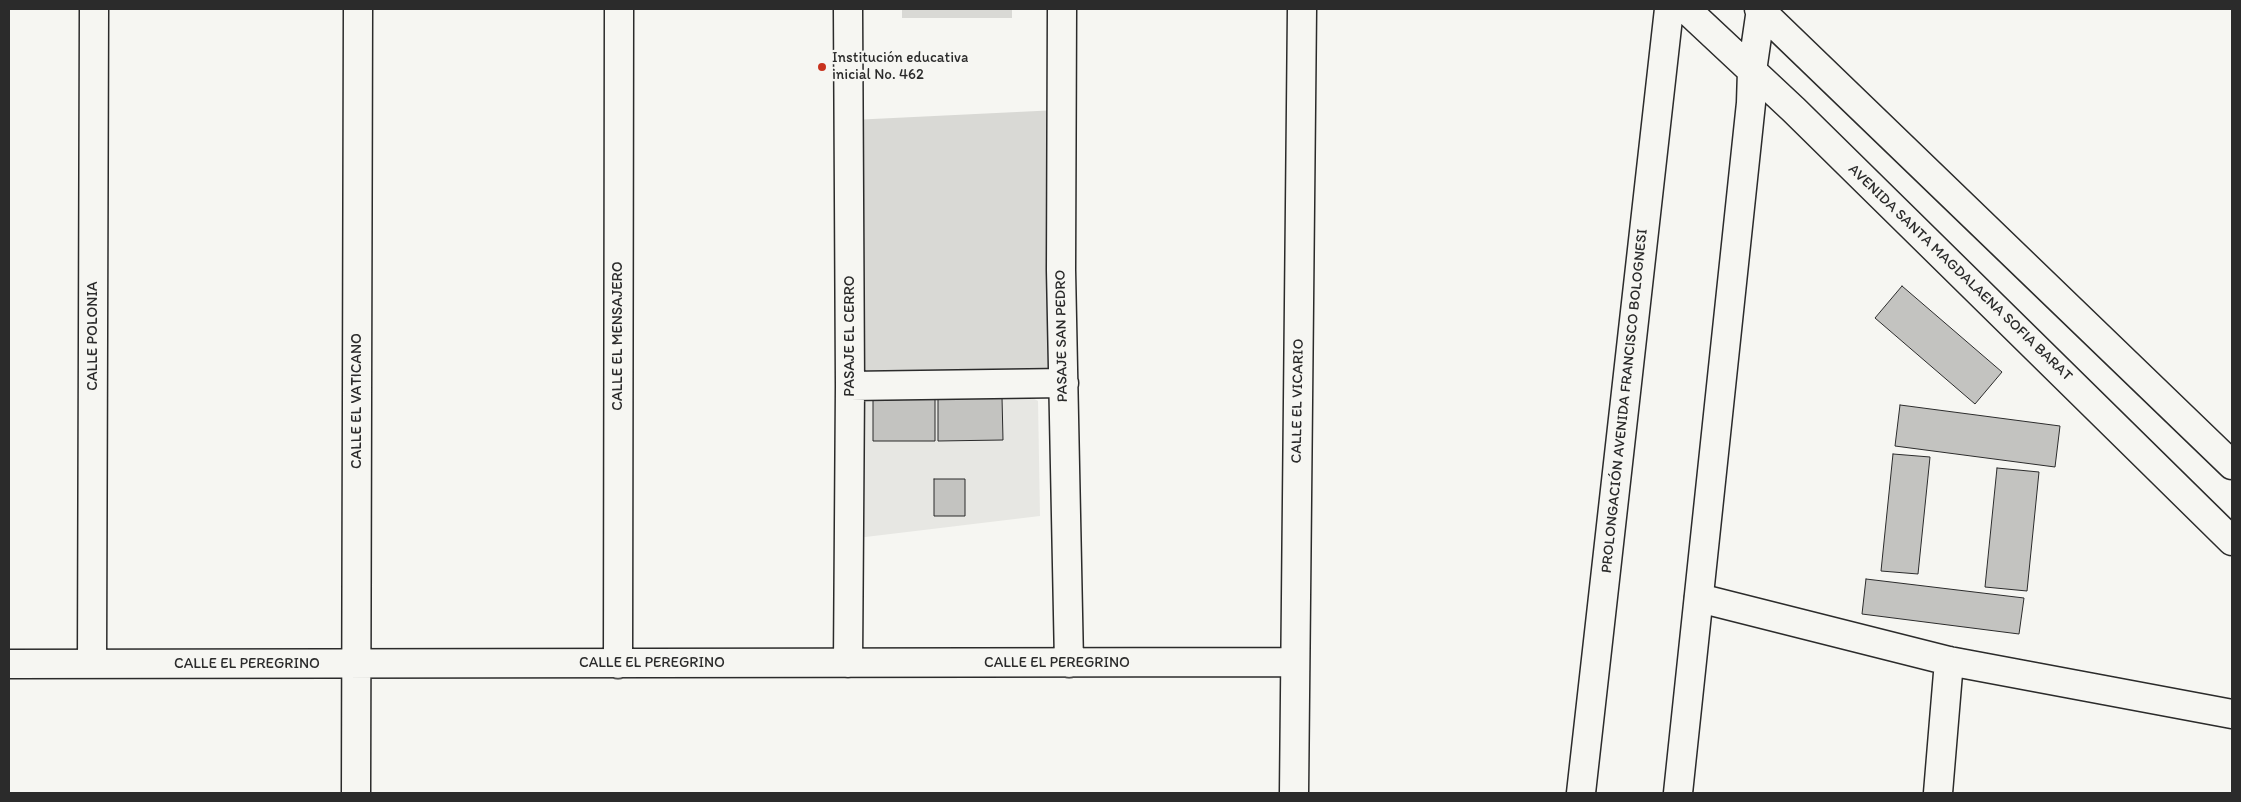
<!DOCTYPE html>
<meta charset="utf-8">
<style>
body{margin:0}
#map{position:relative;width:2241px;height:802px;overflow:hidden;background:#f6f6f2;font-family:Itim,sans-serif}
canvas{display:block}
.frame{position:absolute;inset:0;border:10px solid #2b2b2b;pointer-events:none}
</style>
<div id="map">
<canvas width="2241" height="802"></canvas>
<div class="frame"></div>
</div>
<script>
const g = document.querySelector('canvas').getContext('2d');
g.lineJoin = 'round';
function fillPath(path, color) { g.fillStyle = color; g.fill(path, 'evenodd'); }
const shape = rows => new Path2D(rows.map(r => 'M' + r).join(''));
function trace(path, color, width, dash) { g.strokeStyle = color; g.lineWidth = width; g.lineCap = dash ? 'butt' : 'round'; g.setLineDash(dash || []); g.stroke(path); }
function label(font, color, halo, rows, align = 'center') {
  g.font = font + ' Itim,sans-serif'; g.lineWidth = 4.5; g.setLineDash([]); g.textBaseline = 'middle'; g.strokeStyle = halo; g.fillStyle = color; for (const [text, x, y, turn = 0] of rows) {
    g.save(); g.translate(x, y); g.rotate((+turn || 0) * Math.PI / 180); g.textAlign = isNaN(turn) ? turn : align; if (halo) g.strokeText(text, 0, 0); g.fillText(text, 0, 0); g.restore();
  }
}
fillPath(shape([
 [1024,393,1038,401,1040,516,857,538,859,404,870,395]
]), '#e7e7e3');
fillPath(shape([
 [902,9,1012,9,1012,18,902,18],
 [1058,110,1056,377,856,379,852,120]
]), '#d9d9d5');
const building = shape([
 [1902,286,2002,372,1975,404,1875,318,1902,286],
 [1002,397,1003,440,938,441,938,398,1002,397],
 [935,399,935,441,873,441,873,400,935,399],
 [1900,405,2060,426,2055,467,1895,446,1900,405],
 [1893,454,1930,457,1918,574,1881,571,1893,454],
 [1997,468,2039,472,2027,591,1985,587,1997,468],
 [934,479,965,479,965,516,934,516,934,479],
 [1866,579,2024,598,2019,634,1862,614,1866,579]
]);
fillPath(building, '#c3c3c0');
trace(building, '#2b2b2b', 1);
const street = shape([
 [848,9,850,386,848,663],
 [1062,9,1061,270,1069,663],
 [850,386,1064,383],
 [1699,598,1949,661,2232,714],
 [9,664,1295,662],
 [92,664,94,9],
 [618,664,619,9],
 [356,793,358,9],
 [1294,793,1302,9],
 [1938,793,1949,661]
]);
const secondary = shape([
 [1686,9,1794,110,2232,541],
 [1759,9,2232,465],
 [1581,793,1669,9],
 [1678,793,1751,103,1752,71,1761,9]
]);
trace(street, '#2b2b2b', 31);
trace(secondary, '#2b2b2b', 31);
trace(street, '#f6f6f2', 28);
trace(secondary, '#f6f6f2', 28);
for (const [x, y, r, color] of [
 [822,67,5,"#c8321e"]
]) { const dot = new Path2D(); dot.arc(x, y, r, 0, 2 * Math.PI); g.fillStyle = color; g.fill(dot); trace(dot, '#f6f6f2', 2); }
label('15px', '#2b2b2b', '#f6f6f2', [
 ["Institución educativa",832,58],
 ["inicial No. 462",832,75]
], 'left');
label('15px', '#2b2b2b', '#f6f6f2', [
 ["AVENIDA SANTA MAGDALAENA SOFIA BARAT",1960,273,44],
 ["CALLE POLONIA",93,336,-90],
 ["CALLE EL MENSAJERO",618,336,-90],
 ["PASAJE EL CERRO",850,336,-90],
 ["PASAJE SAN PEDRO",1062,336,-91],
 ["CALLE EL VATICANO",357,401,-90],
 ["CALLE EL VICARIO",1298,401,-89],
 ["PROLONGACIÓN AVENIDA FRANCISCO BOLOGNESI",1625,401,-84],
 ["CALLE EL PEREGRINO",652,663],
 ["CALLE EL PEREGRINO",1057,663],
 ["CALLE EL PEREGRINO",247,664]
]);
</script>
